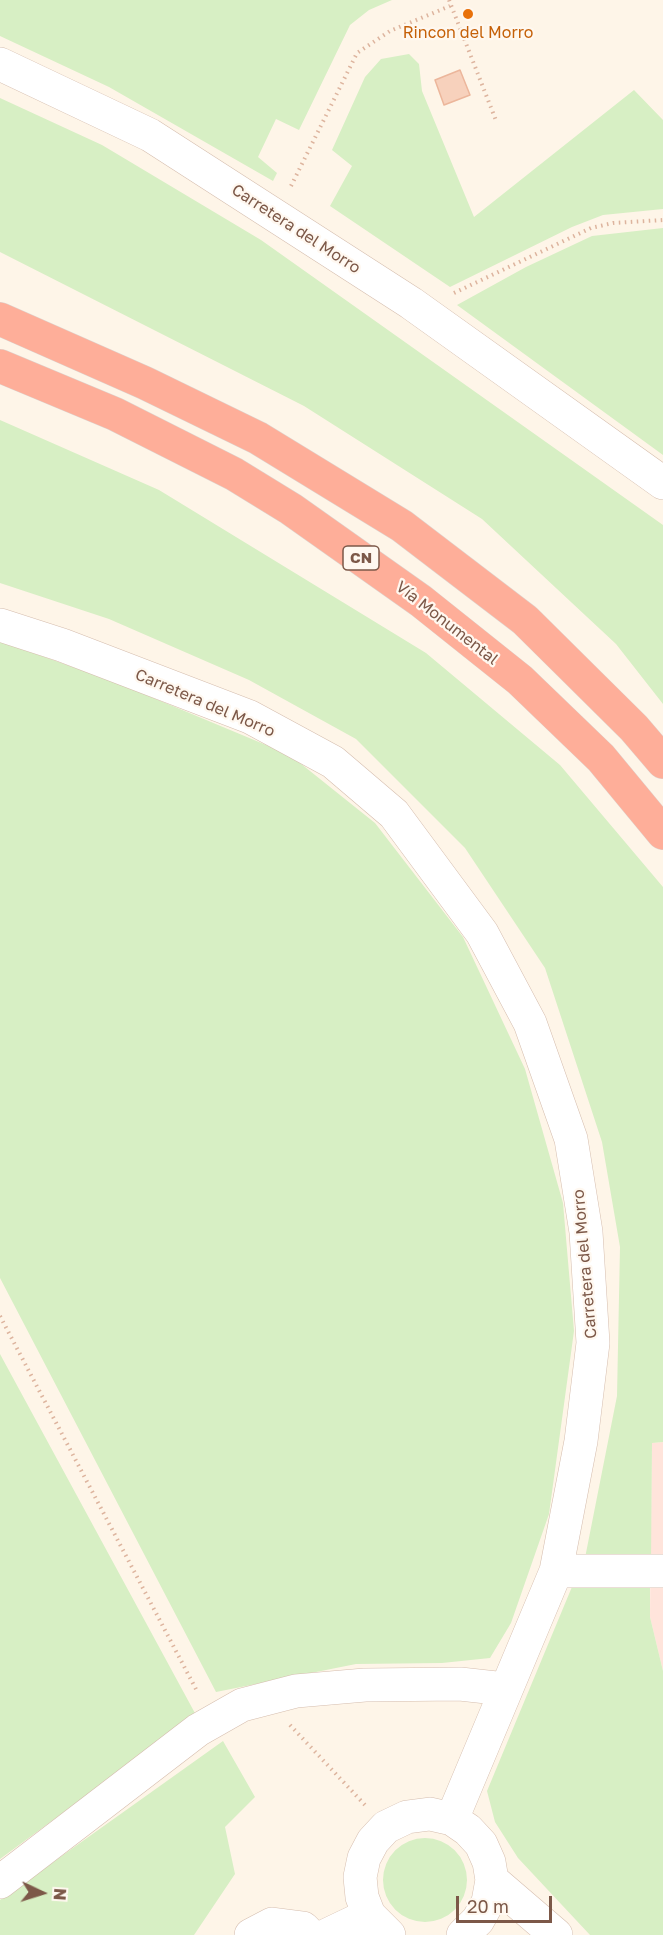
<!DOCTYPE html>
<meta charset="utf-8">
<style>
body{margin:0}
#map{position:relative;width:663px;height:1935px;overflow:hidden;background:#fef5e8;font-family:"Golos Text",sans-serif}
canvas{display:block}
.north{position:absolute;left:12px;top:1863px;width:60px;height:60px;-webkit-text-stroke:4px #fff8f0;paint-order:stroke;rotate:94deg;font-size:16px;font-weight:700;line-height:24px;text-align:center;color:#7c5848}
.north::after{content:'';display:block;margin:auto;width:21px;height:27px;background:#7c5848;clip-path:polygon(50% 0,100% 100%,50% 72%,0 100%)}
.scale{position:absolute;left:456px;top:1896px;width:96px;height:27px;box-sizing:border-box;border:3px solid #7c5848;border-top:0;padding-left:8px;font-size:18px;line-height:21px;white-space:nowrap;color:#7c5848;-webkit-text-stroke:4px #fff8f0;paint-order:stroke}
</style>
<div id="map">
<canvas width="663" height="1935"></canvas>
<div class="north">N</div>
<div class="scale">20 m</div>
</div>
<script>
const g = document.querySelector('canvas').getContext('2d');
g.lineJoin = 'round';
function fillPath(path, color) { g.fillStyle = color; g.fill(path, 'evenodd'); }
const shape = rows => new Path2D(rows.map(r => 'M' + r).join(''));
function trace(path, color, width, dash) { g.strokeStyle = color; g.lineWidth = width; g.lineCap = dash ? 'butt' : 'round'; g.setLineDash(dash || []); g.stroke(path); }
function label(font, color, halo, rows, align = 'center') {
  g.font = font + ' "Golos Text",sans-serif'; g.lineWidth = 4.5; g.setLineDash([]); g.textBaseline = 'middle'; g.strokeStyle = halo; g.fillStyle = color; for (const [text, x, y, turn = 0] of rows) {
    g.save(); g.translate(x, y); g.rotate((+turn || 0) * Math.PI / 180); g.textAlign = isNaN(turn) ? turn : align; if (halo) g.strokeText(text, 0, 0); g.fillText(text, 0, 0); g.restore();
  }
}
fillPath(shape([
 [663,1442,663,1671,650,1617,652,1443]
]), '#ffe4db');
fillPath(shape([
 [0,0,392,0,369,10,350,25,299,130,276,119,258,157,277,173,273,181,109,87,0,36],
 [409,54,419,64,422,91,474,217,634,90,663,120,663,209,603,215,572,227,450,287,330,206,352,166,332,150,365,77,381,59],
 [0,98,102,145,261,240,663,525,663,704,616,644,482,519,304,406,0,252],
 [663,228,663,455,457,305,526,267,592,236],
 [0,420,159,490,426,653,560,765,663,887,663,1442,652,1443,651,1563,585,1558,617,1396,620,1247,602,1142,545,968,465,848,356,739,249,680,109,619,0,583],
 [0,641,120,684,290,755,375,823,463,937,525,1069,563,1203,574,1331,549,1514,511,1623,490,1658,442,1663,356,1664,216,1692,0,1278],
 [0,1354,196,1715,0,1859],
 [574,1582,650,1585,650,1617,663,1671,663,1935,590,1935,518,1858,495,1822,487,1791],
 [223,1741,255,1797,225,1827,235,1874,194,1935,0,1935,0,1900],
 '383 1880a42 42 0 1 1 84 0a42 42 0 1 1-84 0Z'
]), '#d7efc4');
const building = shape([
 [460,70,470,95,444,105,435,80,460,70]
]);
fillPath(building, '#f7d1bc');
trace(building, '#ecb69b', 1.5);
const minor = shape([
 [0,64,150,135,411,303,663,483],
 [0,625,62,645,250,717,333,762,394,814,482,933,530,1023,571,1139,586,1232,593,1343,581,1441,556,1571,452,1819],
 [556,1571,663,1571],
 [492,1880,556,1935],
 [0,1882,198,1730,242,1705,296,1691,365,1685,460,1684,505,1689],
 [251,1935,272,1924,303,1928,310,1935],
 [327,1935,369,1915],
 [389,1935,369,1915,362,1897,360,1877,364,1858,373,1841,386,1827,407,1817,430,1814,452,1819,468,1830,481,1844,489,1862,492,1880,488,1902,478,1920,463,1935]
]);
const highway = shape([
 [0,319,145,383,258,438,402,526,525,620,634,728,663,762],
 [0,366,115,414,234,474,291,509,421,601,520,680,601,758,663,833]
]);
trace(minor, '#d5bdae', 34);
trace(highway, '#ddd4cf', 34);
trace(shape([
 [449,0,497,123],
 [291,186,357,53,390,31,450,6],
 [454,293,591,228,613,223,663,220],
 [0,1316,198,1693],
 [290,1725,365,1805]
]), '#ddb49e', 4, [1.5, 4.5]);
trace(minor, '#fff', 33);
trace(highway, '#feae99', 33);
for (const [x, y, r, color] of [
 [468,14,6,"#e8710a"]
]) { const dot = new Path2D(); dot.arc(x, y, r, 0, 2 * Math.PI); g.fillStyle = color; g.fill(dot); trace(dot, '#fff8f0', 2); }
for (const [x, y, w] of [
 [361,558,36]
]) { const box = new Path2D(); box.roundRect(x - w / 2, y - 12, w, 24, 4.5); g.fillStyle = '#fff8f0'; g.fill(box); trace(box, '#7c5848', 1.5); }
label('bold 15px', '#7c5848', null, [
 ["CN",361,558]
]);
label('16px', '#c56008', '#fff8f0', [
 ["Rincon del Morro",468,33]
]);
label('16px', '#7c5848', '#fff8f0', [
 ["Carretera del Morro",296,229,33],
 ["Vía Monumental",447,623,38],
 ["Carretera del Morro",205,703,23],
 ["Carretera del Morro",585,1264,-95]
]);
</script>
